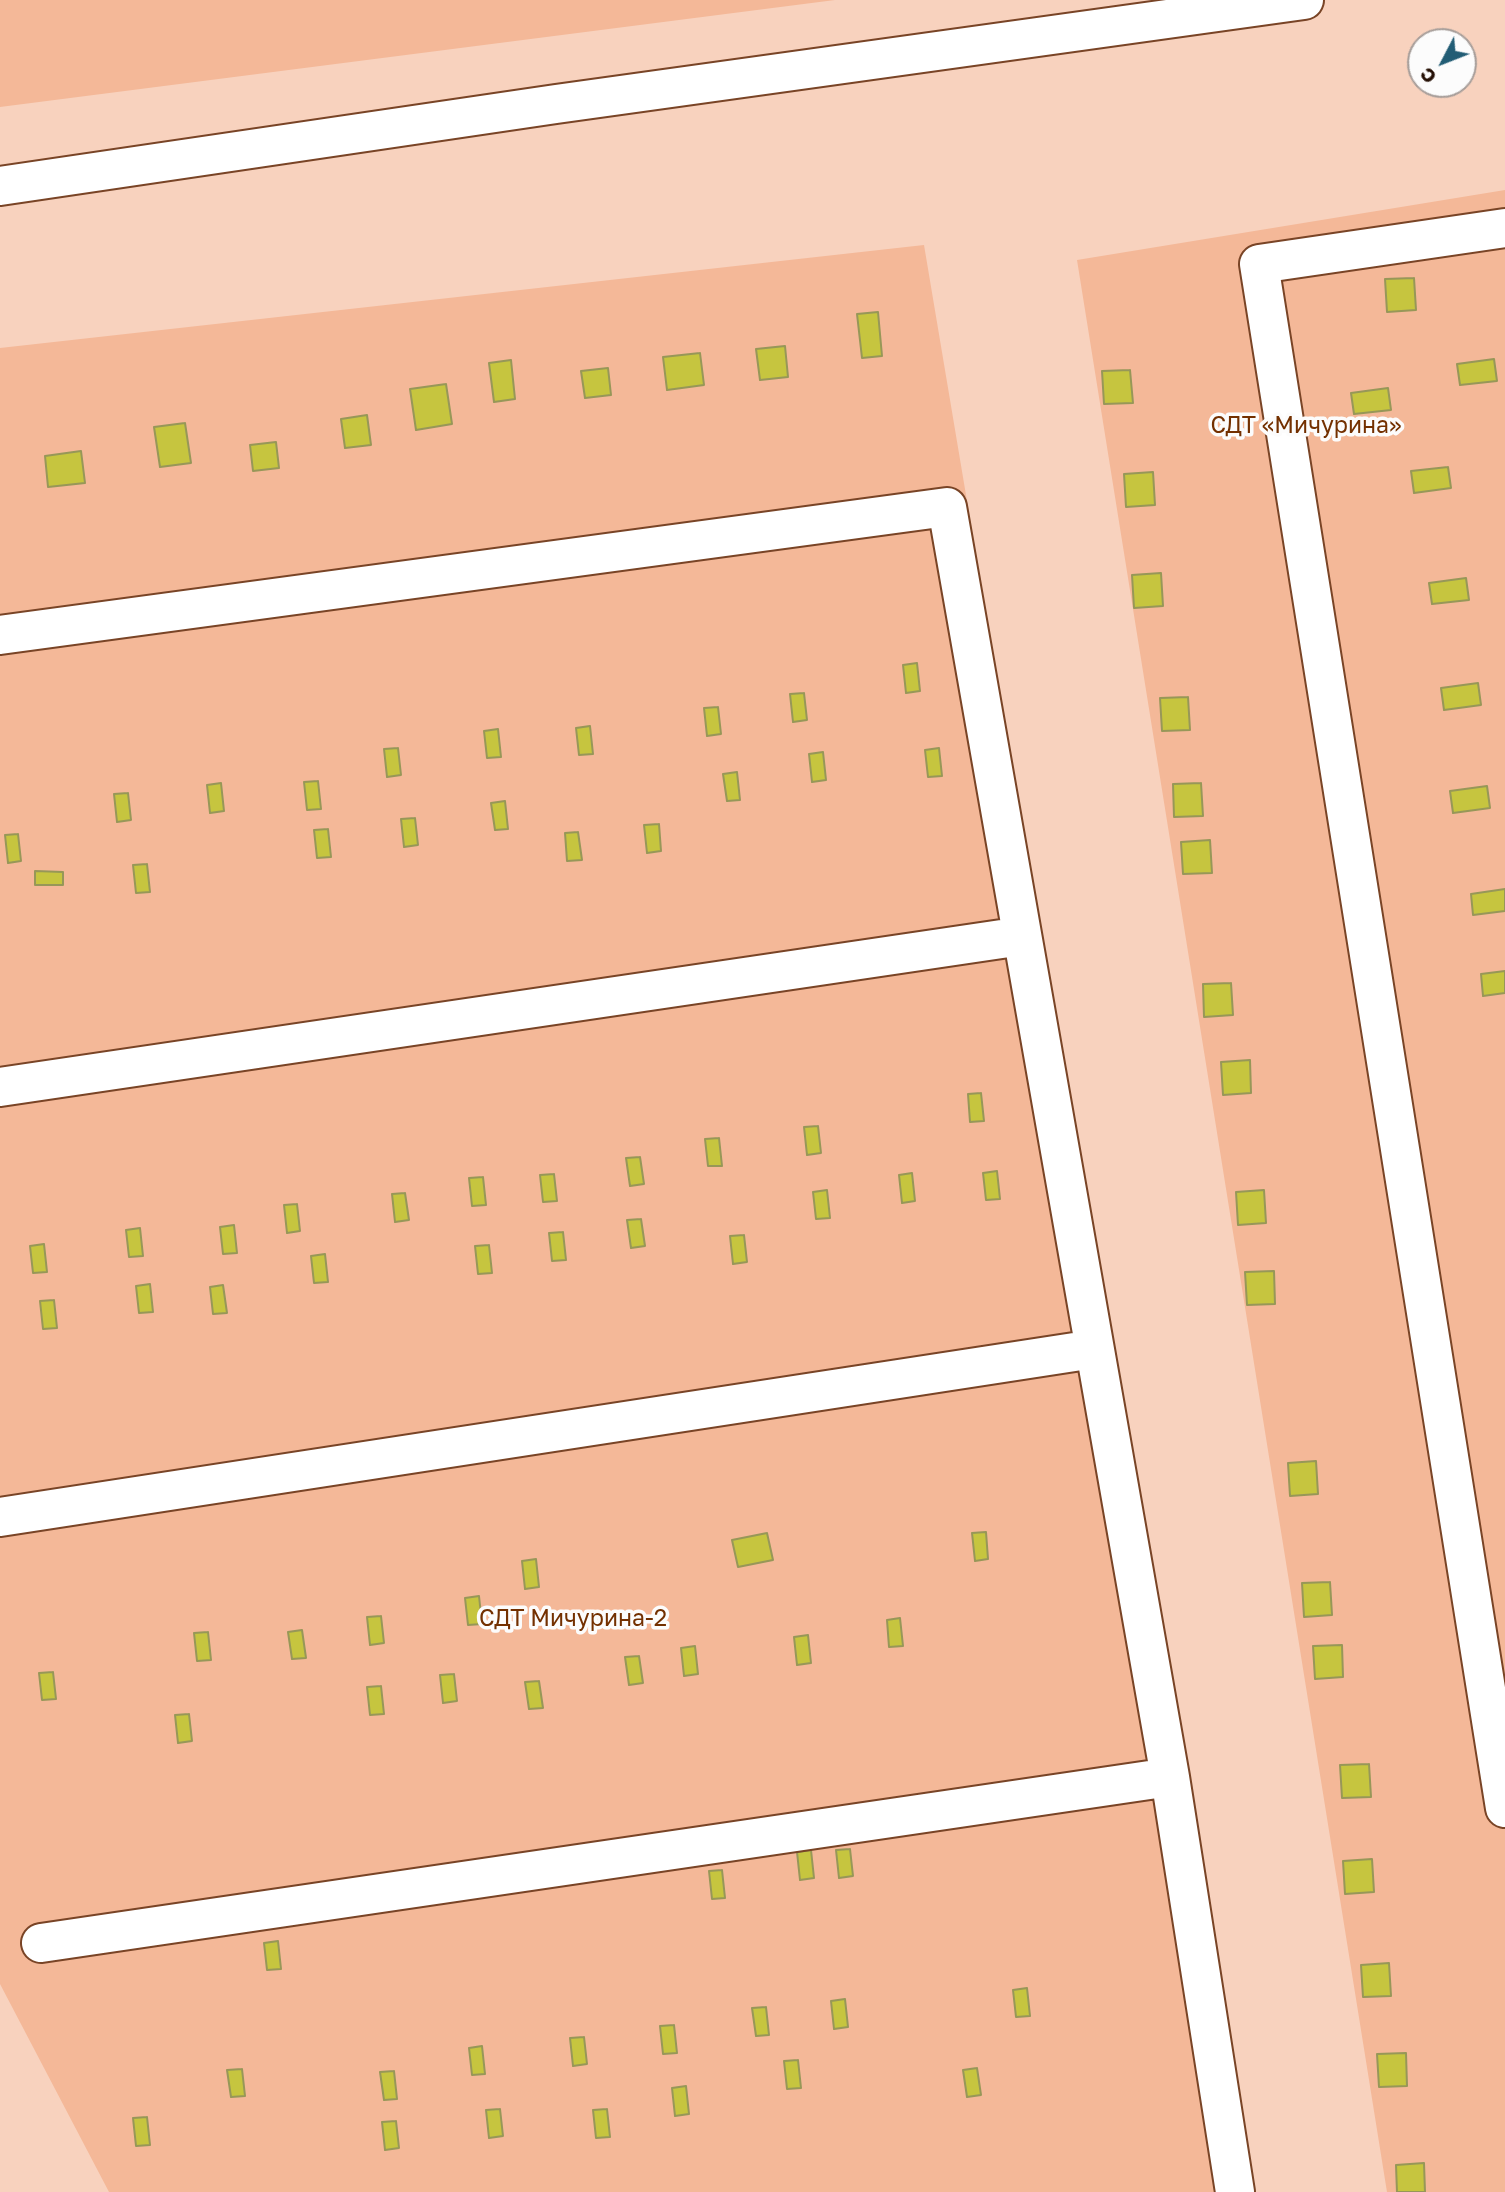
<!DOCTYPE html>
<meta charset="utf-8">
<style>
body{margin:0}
#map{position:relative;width:1505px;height:2192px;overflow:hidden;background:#f8d2be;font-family:"Golos Text",sans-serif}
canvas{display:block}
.north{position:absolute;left:1407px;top:28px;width:70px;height:70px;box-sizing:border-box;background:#fcfcfc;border:2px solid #a69d99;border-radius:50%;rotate:228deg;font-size:19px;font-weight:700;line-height:28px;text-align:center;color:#240f04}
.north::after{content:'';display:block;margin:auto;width:24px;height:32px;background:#225d75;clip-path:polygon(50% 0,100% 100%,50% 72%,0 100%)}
</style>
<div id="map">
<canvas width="1505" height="2192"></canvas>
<div class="north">С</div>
</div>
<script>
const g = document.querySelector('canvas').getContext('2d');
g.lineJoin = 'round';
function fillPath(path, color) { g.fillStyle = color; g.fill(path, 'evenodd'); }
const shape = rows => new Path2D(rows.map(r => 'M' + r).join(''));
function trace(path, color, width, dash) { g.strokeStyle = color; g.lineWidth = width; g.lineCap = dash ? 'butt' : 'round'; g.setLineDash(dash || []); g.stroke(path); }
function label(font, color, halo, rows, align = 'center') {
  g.font = font + ' "Golos Text",sans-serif'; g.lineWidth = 7; g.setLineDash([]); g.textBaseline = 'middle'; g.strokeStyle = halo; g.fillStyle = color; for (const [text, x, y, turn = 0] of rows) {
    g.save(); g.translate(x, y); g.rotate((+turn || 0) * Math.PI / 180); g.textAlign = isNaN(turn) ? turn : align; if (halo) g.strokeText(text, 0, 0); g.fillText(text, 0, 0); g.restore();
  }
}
fillPath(shape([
 [0,0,835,0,0,107],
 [1505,190,1505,2192,1387,2192,1077,260],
 [924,245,1251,2192,109,2192,0,1984,0,348]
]), '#f4b898');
const building = shape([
 [1414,278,1416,310,1387,312,1385,279,1414,278],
 [878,312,882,356,862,358,857,314,878,312],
 [785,346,788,377,760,380,756,349,785,346],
 [700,353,704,385,667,390,663,357,700,353],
 [1494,359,1497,381,1460,385,1457,364,1494,359],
 [511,360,515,399,494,402,489,363,511,360],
 [608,368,611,395,585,398,581,371,608,368],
 [1130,370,1133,403,1104,404,1102,371,1130,370],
 [446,384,452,424,416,430,410,389,446,384],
 [1388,388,1391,410,1354,414,1351,393,1388,388],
 [367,415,371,445,345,448,341,419,367,415],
 [185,423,191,463,160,467,154,427,185,423],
 [276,442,279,468,253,471,250,445,276,442],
 [81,451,85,483,48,487,45,456,81,451],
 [1448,467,1451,488,1414,493,1411,471,1448,467],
 [1153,472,1155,505,1126,507,1124,474,1153,472],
 [1161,573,1163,606,1134,608,1132,575,1161,573],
 [1466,578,1469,600,1432,604,1429,583,1466,578],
 [917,663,920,691,906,693,903,665,917,663],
 [1478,683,1481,705,1444,710,1441,688,1478,683],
 [804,693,807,720,793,722,790,694,804,693],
 [1188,697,1190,730,1162,731,1160,698,1188,697],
 [718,707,721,734,707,736,704,708,718,707],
 [590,726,593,754,579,755,576,728,590,726],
 [498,729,501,757,487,758,484,731,498,729],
 [398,748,401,775,387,777,384,749,398,748],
 [939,748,942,776,928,777,925,750,939,748],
 [823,752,826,780,812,782,809,754,823,752],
 [737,772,740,800,727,801,723,774,737,772],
 [318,781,321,809,307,810,304,782,318,781],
 [221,783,224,811,210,813,207,785,221,783],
 [1201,783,1203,816,1174,817,1173,784,1201,783],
 [1487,786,1490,808,1453,813,1450,791,1487,786],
 [128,793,131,820,117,822,114,794,128,793],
 [505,801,508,829,495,830,491,803,505,801],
 [415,818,418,845,404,847,401,819,415,818],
 [659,824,661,851,647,853,644,825,659,824],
 [328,829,331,857,317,858,314,830,328,829],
 [578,832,582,860,567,861,565,833,578,832],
 [18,834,21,861,8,863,5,835,18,834],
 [1210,840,1212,873,1183,874,1181,842,1210,840],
 [147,864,150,892,136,893,133,865,147,864],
 [35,871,63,872,63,885,35,885,35,871],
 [1505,889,1505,911,1473,915,1471,894,1505,889],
 [1505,971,1505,993,1483,996,1481,974,1505,971],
 [1231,983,1233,1015,1204,1017,1203,984,1231,983],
 [1250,1060,1251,1093,1223,1095,1221,1062,1250,1060],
 [981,1093,984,1121,970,1122,968,1094,981,1093],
 [818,1126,821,1153,807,1155,804,1127,818,1126],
 [719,1138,722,1166,708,1166,705,1139,719,1138],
 [640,1157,644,1184,630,1186,626,1158,640,1157],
 [997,1171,1000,1199,986,1200,983,1173,997,1171],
 [912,1173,915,1201,902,1203,899,1175,912,1173],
 [554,1174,557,1201,543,1202,540,1175,554,1174],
 [483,1177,486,1205,472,1206,469,1178,483,1177],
 [827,1190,830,1218,816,1219,813,1192,827,1190],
 [1264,1190,1266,1223,1238,1225,1236,1192,1264,1190],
 [405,1193,409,1220,395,1222,392,1194,405,1193],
 [297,1204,300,1231,287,1233,284,1205,297,1204],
 [641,1219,645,1246,631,1248,627,1220,641,1219],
 [234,1225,237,1253,223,1254,220,1227,234,1225],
 [140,1228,143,1256,129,1257,126,1230,140,1228],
 [563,1232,566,1260,552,1261,549,1233,563,1232],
 [744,1235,747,1262,733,1264,730,1236,744,1235],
 [44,1244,47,1272,33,1273,30,1246,44,1244],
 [489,1245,492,1273,478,1274,475,1246,489,1245],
 [325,1254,328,1282,314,1283,311,1256,325,1254],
 [1274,1271,1275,1304,1247,1305,1245,1272,1274,1271],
 [150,1284,153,1312,139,1313,136,1286,150,1284],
 [223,1285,227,1313,213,1314,210,1287,223,1285],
 [54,1300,57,1328,43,1329,40,1301,54,1300],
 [1316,1461,1318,1494,1290,1496,1288,1463,1316,1461],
 [986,1532,988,1559,975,1561,972,1533,986,1532],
 [767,1533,773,1560,738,1567,732,1540,767,1533],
 [536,1559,539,1587,525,1589,522,1561,536,1559],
 [1330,1582,1332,1615,1304,1617,1302,1583,1330,1582],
 [479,1596,482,1624,468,1625,465,1598,479,1596],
 [381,1616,384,1643,370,1645,367,1617,381,1616],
 [900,1618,903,1646,889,1647,887,1620,900,1618],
 [302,1630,306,1658,292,1659,288,1632,302,1630],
 [208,1632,211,1660,197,1661,194,1633,208,1632],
 [808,1635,811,1663,797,1665,794,1637,808,1635],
 [1342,1645,1343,1677,1315,1679,1313,1646,1342,1645],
 [695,1646,698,1674,684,1676,681,1648,695,1646],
 [639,1656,643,1683,629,1685,625,1657,639,1656],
 [53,1672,56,1699,42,1700,39,1673,53,1672],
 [454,1674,457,1701,443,1703,440,1675,454,1674],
 [539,1681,543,1708,529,1709,525,1682,539,1681],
 [381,1686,384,1714,370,1715,367,1687,381,1686],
 [189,1714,192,1741,178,1743,175,1715,189,1714],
 [1369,1764,1371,1797,1342,1798,1340,1765,1369,1764],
 [850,1849,853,1876,839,1878,836,1850,850,1849],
 [811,1850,814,1878,800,1880,797,1852,811,1850],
 [1372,1859,1374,1892,1345,1894,1343,1861,1372,1859],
 [722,1870,725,1898,712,1899,709,1871,722,1870],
 [278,1941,281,1969,267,1970,264,1943,278,1941],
 [1389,1963,1391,1996,1363,1997,1361,1965,1389,1963],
 [1027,1988,1030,2016,1016,2017,1013,1990,1027,1988],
 [845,1999,848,2027,834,2029,831,2001,845,1999],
 [766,2007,769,2035,756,2036,752,2008,766,2007],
 [674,2025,677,2053,663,2054,660,2026,674,2025],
 [584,2037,587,2064,573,2066,570,2038,584,2037],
 [482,2046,485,2074,472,2075,469,2048,482,2046],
 [1406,2053,1407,2086,1379,2087,1377,2054,1406,2053],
 [798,2060,801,2088,787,2089,784,2061,798,2060],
 [977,2068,981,2095,967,2097,963,2070,977,2068],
 [242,2069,245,2096,231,2097,227,2070,242,2069],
 [394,2071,397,2099,384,2100,380,2072,394,2071],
 [686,2086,689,2114,675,2116,672,2088,686,2086],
 [500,2109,503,2136,489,2138,486,2110,500,2109],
 [607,2109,610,2137,596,2138,593,2110,607,2109],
 [147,2117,150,2145,136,2146,133,2118,147,2117],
 [396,2121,399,2148,385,2150,382,2122,396,2121],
 [1424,2163,1425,2192,1397,2192,1396,2165,1424,2163]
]);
fillPath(building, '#c6c53f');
trace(building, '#979758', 2);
const minor = shape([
 [0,186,556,104,1304,0],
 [1505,228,1259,264,1505,1808],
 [0,635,947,507,1170,1777,1235,2192],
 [0,1087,1022,936],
 [0,1517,1094,1349],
 [41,1943,1170,1777]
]);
trace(minor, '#794426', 42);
trace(minor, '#fff', 38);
label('23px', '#733000', '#fcfcfc', [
 ["СДТ «Мичурина»",1306,426],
 ["СДТ Мичурина-2",573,1619]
]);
</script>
